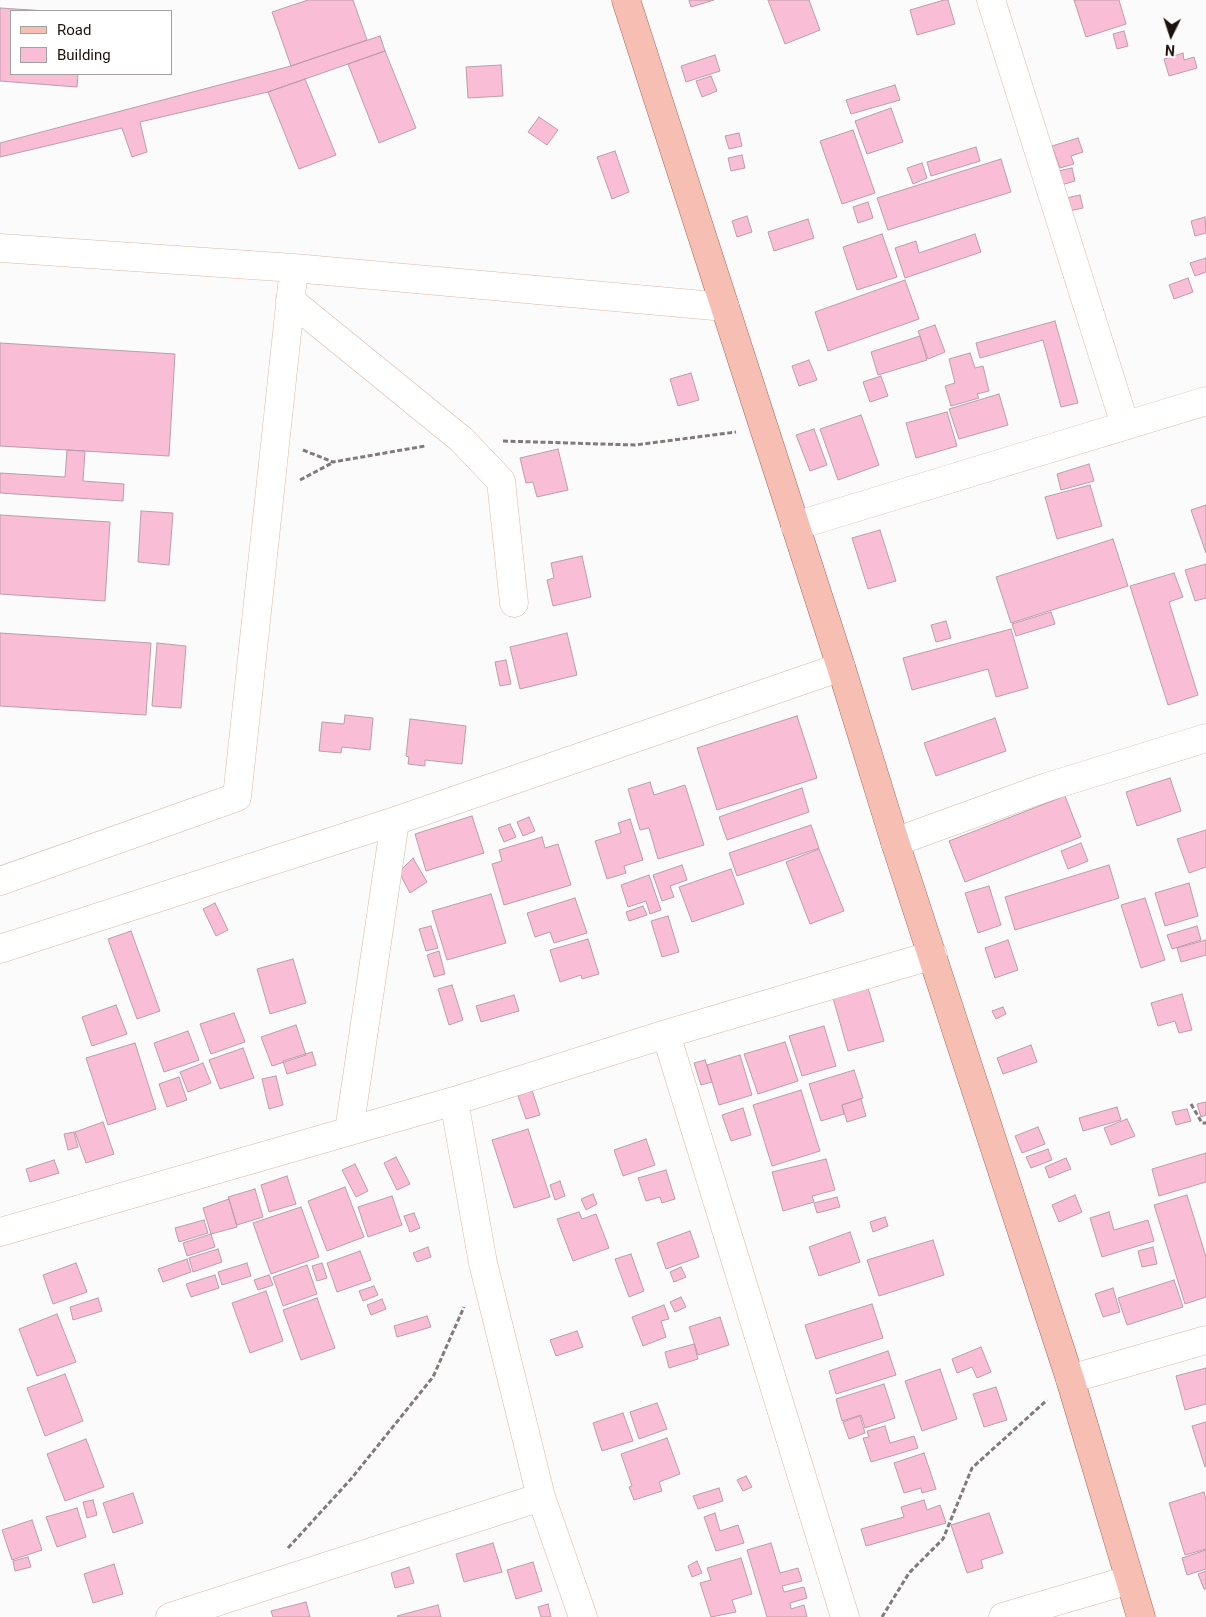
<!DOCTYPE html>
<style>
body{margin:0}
#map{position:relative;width:1206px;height:1617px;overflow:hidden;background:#fbfbfb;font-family:Roboto,sans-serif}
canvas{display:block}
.legend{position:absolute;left:10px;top:10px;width:162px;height:65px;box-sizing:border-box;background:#fff;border:1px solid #a4a09e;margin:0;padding:6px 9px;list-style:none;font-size:15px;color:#1c120c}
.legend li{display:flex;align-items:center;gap:10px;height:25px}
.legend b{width:25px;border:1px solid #a4a09e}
.north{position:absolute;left:1146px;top:10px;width:50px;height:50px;-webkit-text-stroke:4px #fff;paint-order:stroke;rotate:184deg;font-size:14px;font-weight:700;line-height:20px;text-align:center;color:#1c120c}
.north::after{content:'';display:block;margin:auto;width:18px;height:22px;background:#1c120c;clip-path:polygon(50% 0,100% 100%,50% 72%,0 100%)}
</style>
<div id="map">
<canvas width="1206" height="1617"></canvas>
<ul class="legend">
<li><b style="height:6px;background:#f7beb4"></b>Road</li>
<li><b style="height:14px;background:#f9bdd5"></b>Building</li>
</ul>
<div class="north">N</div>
</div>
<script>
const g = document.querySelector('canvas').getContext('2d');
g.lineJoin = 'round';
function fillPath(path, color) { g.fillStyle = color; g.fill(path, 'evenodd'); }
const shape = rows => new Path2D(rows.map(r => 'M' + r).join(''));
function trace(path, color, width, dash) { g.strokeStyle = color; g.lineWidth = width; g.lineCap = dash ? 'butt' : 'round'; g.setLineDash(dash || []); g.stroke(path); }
const building = shape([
 [308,0,353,0,367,40,291,66,272,12,308,0],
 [689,0,714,0,691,7,689,0],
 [768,0,809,0,820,30,785,44,768,0],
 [944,0,948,0,955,24,917,35,910,10,944,0],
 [1074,0,1119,0,1126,24,1086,37,1074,0],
 [0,8,47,11,11,11,11,74,78,74,77,87,0,81,0,8],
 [1124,31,1128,46,1117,49,1113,34,1124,31],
 [380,36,385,51,268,92,140,122,147,152,132,157,122,128,0,157,0,143,291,66,380,36],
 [385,51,416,128,379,143,348,64,385,51],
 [1183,53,1184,60,1194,57,1197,68,1169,76,1164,59,1183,53],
 [715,55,720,71,686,82,681,66,715,55],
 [501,65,503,96,468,98,466,67,501,65],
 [711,76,717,91,702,97,696,81,711,76],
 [305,79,336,155,299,169,268,92,305,79],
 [895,85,900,100,851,114,846,100,895,85],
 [891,108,903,142,867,154,855,121,891,108],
 [539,117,558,130,547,145,528,132,539,117],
 [853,130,875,193,842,204,820,141,853,130],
 [739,133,742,146,729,149,725,136,739,133],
 [1078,138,1083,152,1071,156,1074,164,1060,168,1052,146,1078,138],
 [976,147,980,161,931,176,927,162,976,147],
 [615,151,629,192,612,199,597,157,615,151],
 [742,155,745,168,731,171,728,158,742,155],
 [1001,159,1011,192,888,230,877,198,1001,159],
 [922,163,927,178,913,184,907,168,922,163],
 [1072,168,1075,181,1061,185,1058,171,1072,168],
 [1080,195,1083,208,1069,211,1066,198,1080,195],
 [868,202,873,218,858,223,853,207,868,202],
 [747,216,752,232,737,237,732,221,747,216],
 [1205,217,1206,233,1195,236,1191,221,1205,217],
 [808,219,814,238,774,251,768,232,808,219],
 [882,234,897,277,857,290,843,247,882,234],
 [975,234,981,252,905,278,895,248,916,241,919,253,975,234],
 [1206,258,1206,272,1195,276,1190,263,1206,258],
 [1188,278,1193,292,1174,299,1169,285,1188,278],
 [905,280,919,319,828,351,815,312,905,280],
 [1055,321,1078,403,1061,407,1043,340,980,358,976,343,1055,321],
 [935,325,945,352,928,359,918,331,935,325],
 [920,336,927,360,878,375,871,352,920,336],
 [0,343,175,354,169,456,0,446,0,343],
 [970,353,975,368,983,366,989,391,977,394,979,398,951,406,945,386,955,383,949,359,970,353],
 [809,360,817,380,799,386,792,366,809,360],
 [691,373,699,400,678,406,670,379,691,373],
 [881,376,888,396,870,402,863,382,881,376],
 [999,394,1008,425,959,439,949,409,999,394],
 [947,412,957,446,916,458,906,423,947,412],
 [861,415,879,465,838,480,820,429,861,415],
 [814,429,827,465,810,471,796,435,814,429],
 [558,449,568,490,537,497,533,482,526,483,520,458,558,449],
 [67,450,85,451,83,481,124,484,123,501,0,493,0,473,65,477,67,450],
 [1089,464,1094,481,1061,490,1057,474,1089,464],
 [1090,485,1102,526,1057,539,1045,497,1090,485],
 [1206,505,1206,553,1191,510,1206,505],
 [141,511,173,513,169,565,138,562,141,511],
 [0,515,110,522,105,601,0,594,0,515],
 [880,530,896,581,868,589,852,538,880,530],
 [1113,539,1128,586,1011,623,996,577,1113,539],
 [582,556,591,597,553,606,547,580,554,578,551,563,582,556],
 [1206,564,1206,598,1195,601,1185,570,1206,564],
 [1174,573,1183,597,1169,602,1198,695,1168,705,1130,586,1174,573],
 [1051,612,1055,624,1016,636,1012,624,1051,612],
 [946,621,951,638,936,642,931,625,946,621],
 [1011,629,1028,688,996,697,988,669,912,690,903,658,1011,629],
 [0,633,151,643,146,715,0,706,0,633],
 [567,633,577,675,520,689,510,647,567,633],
 [157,643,186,646,181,708,152,706,157,643],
 [506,660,511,684,500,686,495,662,506,660],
 [345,715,373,718,370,750,342,747,341,753,319,751,322,722,344,724,345,715],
 [797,716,817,778,717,810,697,748,797,716],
 [995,718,1006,751,936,776,924,743,995,718],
 [410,719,466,726,462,764,425,760,425,766,408,764,409,757,406,756,410,719],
 [1170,778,1181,811,1137,826,1126,792,1170,778],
 [650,782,654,795,685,785,704,845,658,859,649,828,640,830,628,789,650,782],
 [802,788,809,812,727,840,719,817,802,788],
 [1065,796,1081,837,965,882,949,841,1065,796],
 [472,816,484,853,426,871,415,834,472,816],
 [529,817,535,831,523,836,517,822,529,817],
 [630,819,643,860,624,866,626,873,607,879,595,841,621,833,618,823,630,819],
 [510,824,516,837,504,842,498,828,510,824],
 [811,825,819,848,737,876,729,853,811,825],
 [1206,830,1206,867,1189,873,1177,839,1206,830],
 [542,837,545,848,558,844,571,885,504,905,492,864,502,861,499,850,542,837],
 [1081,843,1088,861,1068,869,1061,851,1081,843],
 [819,849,844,911,810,924,786,862,819,849],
 [413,858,427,882,410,893,399,872,413,858],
 [682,865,687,880,670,886,674,897,662,901,653,875,682,865],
 [1109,865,1119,898,1015,930,1005,897,1109,865],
 [731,869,744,904,692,922,679,887,731,869],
 [649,875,661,910,650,914,646,901,628,907,621,885,649,875],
 [1189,883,1198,916,1165,926,1155,893,1189,883],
 [989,886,1001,925,978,933,965,893,989,886],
 [491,894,506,943,447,960,432,911,491,894],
 [575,898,587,933,554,943,550,932,535,937,527,913,575,898],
 [1145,898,1165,960,1141,968,1121,905,1145,898],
 [215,903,228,930,216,936,203,909,215,903],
 [643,906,647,915,629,921,626,912,643,906],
 [668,916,679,952,662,957,651,921,668,916],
 [431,926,438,948,426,951,419,929,431,926],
 [1197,926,1201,940,1172,949,1167,935,1197,926],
 [131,931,160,1011,137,1019,108,939,131,931],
 [588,939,599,974,582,979,581,975,560,982,550,950,588,939],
 [1008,940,1018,970,995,978,985,948,1008,940],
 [1206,940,1206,955,1181,962,1177,948,1206,940],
 [439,951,445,974,434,977,427,955,439,951],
 [293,959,306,1003,270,1014,257,969,293,959],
 [452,985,463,1020,449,1025,438,989,452,985],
 [868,988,884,1041,848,1051,833,998,868,988],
 [1182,994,1192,1030,1179,1033,1175,1021,1158,1026,1151,1003,1182,994],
 [514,995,519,1011,481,1022,476,1006,514,995],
 [116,1005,127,1034,92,1046,82,1017,116,1005],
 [1003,1007,1006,1014,996,1019,992,1011,1003,1007],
 [234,1013,245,1042,211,1054,200,1024,234,1013],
 [296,1025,306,1055,272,1066,261,1037,296,1025],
 [824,1026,836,1066,802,1076,789,1036,824,1026],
 [188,1031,199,1060,164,1072,154,1043,188,1031],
 [785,1042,798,1081,758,1094,744,1054,785,1042],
 [135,1043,156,1109,108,1125,86,1058,135,1043],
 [1031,1045,1037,1062,1003,1074,997,1058,1031,1045],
 [243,1048,254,1078,220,1089,209,1060,243,1048],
 [312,1052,316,1065,287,1074,283,1061,312,1052],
 [740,1055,752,1095,719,1105,707,1065,740,1055],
 [705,1060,712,1082,701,1085,694,1063,705,1060],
 [203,1063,211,1083,188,1092,180,1072,203,1063],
 [854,1070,863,1098,842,1105,844,1114,821,1121,809,1084,854,1070],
 [276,1076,283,1105,269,1109,262,1079,276,1076],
 [179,1077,187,1100,167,1107,159,1084,179,1077],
 [532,1090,540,1115,526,1119,518,1096,532,1090],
 [801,1090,820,1151,772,1166,753,1105,801,1090],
 [861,1099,866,1116,847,1122,842,1105,861,1099],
 [1206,1102,1206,1115,1201,1117,1197,1104,1206,1102],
 [1117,1107,1121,1120,1083,1131,1079,1118,1117,1107],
 [743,1108,751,1135,731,1141,722,1115,743,1108],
 [1187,1109,1191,1121,1176,1125,1172,1112,1187,1109],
 [1127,1119,1135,1136,1111,1145,1104,1128,1127,1119],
 [103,1122,114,1154,86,1163,75,1132,103,1122],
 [1038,1127,1045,1144,1022,1153,1015,1136,1038,1127],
 [528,1129,550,1197,514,1208,492,1140,528,1129],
 [74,1132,78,1147,68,1150,64,1134,74,1132],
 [646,1139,655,1165,623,1176,614,1150,646,1139],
 [1048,1149,1052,1160,1031,1168,1026,1157,1048,1149],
 [1206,1153,1206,1182,1159,1196,1152,1169,1206,1153],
 [396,1157,410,1184,397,1190,384,1163,396,1157],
 [1066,1158,1071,1169,1049,1178,1045,1167,1066,1158],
 [826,1159,835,1190,812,1196,814,1202,783,1211,772,1172,826,1159],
 [54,1160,59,1173,30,1182,26,1169,54,1160],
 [355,1164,368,1191,356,1197,342,1170,355,1164],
 [666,1170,675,1199,662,1203,660,1197,646,1201,638,1178,666,1170],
 [287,1176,296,1204,269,1212,261,1185,287,1176],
 [560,1181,565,1196,555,1200,550,1185,560,1181],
 [345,1187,364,1237,327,1251,308,1201,345,1187],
 [255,1189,263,1217,237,1225,228,1197,255,1189],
 [593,1194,597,1204,586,1210,581,1199,593,1194],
 [1075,1195,1082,1212,1059,1222,1052,1205,1075,1195],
 [1187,1195,1206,1257,1206,1297,1185,1304,1154,1205,1187,1195],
 [392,1196,402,1225,368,1237,358,1207,392,1196],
 [837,1197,840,1207,817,1213,814,1203,837,1197],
 [229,1199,237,1227,211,1234,203,1208,229,1199],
 [301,1207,319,1257,271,1274,253,1223,301,1207],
 [579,1212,582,1219,596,1214,609,1248,573,1261,557,1219,579,1212],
 [1109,1212,1114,1230,1148,1220,1154,1241,1102,1257,1090,1218,1109,1212],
 [414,1213,420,1228,410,1232,404,1216,414,1213],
 [885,1217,888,1226,873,1232,870,1222,885,1217],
 [204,1220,208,1233,179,1242,175,1228,204,1220],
 [690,1231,699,1257,666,1269,657,1243,690,1231],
 [850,1232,860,1262,819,1276,809,1247,850,1232],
 [211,1234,215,1247,187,1256,183,1243,211,1234],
 [933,1240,944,1275,879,1296,867,1260,933,1240],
 [428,1247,431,1257,417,1262,413,1253,428,1247],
 [1153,1247,1157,1264,1142,1267,1138,1251,1153,1247],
 [218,1249,222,1262,193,1272,189,1258,218,1249],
 [360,1251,371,1280,337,1292,327,1263,360,1251],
 [631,1254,644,1291,629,1297,615,1259,631,1254],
 [187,1259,191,1272,163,1282,158,1269,187,1259],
 [76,1263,87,1292,53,1304,43,1275,76,1263],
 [247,1263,251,1276,222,1285,218,1272,247,1263],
 [322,1263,327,1278,317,1281,312,1266,322,1263],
 [307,1265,317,1294,283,1306,273,1277,307,1265],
 [681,1267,686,1277,674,1282,670,1272,681,1267],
 [215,1275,219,1288,191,1297,186,1284,215,1275],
 [269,1275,273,1285,258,1290,254,1280,269,1275],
 [1174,1280,1183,1307,1127,1325,1118,1298,1174,1280],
 [374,1286,378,1295,363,1301,359,1291,374,1286],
 [1113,1288,1120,1312,1103,1317,1095,1294,1113,1288],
 [266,1291,283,1341,250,1353,232,1303,266,1291],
 [681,1297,686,1307,675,1312,670,1302,681,1297],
 [98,1298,102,1311,73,1320,70,1307,98,1298],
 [317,1298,335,1348,301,1360,283,1310,317,1298],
 [382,1299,386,1309,371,1315,367,1305,382,1299],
 [872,1304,883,1338,816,1359,805,1325,872,1304],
 [664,1305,669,1319,661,1321,666,1337,643,1346,632,1317,664,1305],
 [57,1314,76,1362,37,1376,19,1329,57,1314],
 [427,1316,431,1327,397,1337,394,1326,427,1316],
 [720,1317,729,1345,698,1355,689,1327,720,1317],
 [577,1331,583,1347,556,1356,550,1340,577,1331],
 [694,1344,698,1359,669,1368,665,1352,694,1344],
 [981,1347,991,1372,977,1378,972,1367,957,1373,952,1359,981,1347],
 [888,1351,896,1375,836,1394,829,1371,888,1351],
 [1206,1368,1206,1404,1185,1410,1176,1376,1206,1368],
 [940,1369,957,1419,922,1431,905,1381,940,1369],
 [65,1374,83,1421,45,1436,27,1388,65,1374],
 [884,1384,895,1418,865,1428,861,1415,842,1421,836,1399,884,1384],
 [996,1387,1007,1420,984,1427,973,1394,996,1387],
 [657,1403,667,1429,639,1439,630,1412,657,1403],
 [623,1413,633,1441,602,1451,593,1423,623,1413],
 [860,1416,865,1433,849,1439,843,1422,860,1416],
 [1206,1422,1206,1466,1205,1467,1192,1426,1206,1422],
 [885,1426,890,1443,914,1436,918,1448,871,1462,863,1438,869,1437,867,1431,885,1426],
 [667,1438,680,1474,659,1482,662,1491,634,1500,629,1487,632,1486,621,1454,667,1438],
 [86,1439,104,1487,65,1501,47,1454,86,1439],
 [924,1453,936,1489,922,1493,921,1488,904,1493,894,1463,924,1453],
 [746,1476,752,1487,743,1491,737,1480,746,1476],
 [719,1488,723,1501,698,1509,693,1496,719,1488],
 [1204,1492,1206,1500,1206,1549,1185,1555,1169,1503,1204,1492],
 [133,1493,143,1523,113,1533,103,1503,133,1493],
 [93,1500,97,1515,87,1518,83,1502,93,1500],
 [924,1500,927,1510,940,1505,946,1523,866,1546,861,1529,904,1517,901,1507,924,1500],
 [77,1508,86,1537,57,1547,46,1517,77,1508],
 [715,1513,720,1531,738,1525,744,1543,716,1551,704,1517,715,1513],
 [989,1513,1003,1553,981,1560,983,1568,967,1573,951,1525,989,1513],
 [32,1520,42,1550,12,1560,2,1530,32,1520],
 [493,1543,502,1572,464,1582,456,1554,493,1543],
 [771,1543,780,1573,798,1568,802,1581,782,1586,784,1592,804,1587,807,1598,790,1603,791,1609,804,1605,807,1617,767,1617,747,1550,771,1543],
 [1206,1550,1206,1569,1187,1575,1182,1558,1206,1550],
 [28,1557,31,1567,15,1571,13,1561,28,1557],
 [741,1558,752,1594,732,1600,736,1612,711,1617,700,1583,711,1580,707,1568,741,1558],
 [697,1561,702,1573,692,1577,688,1566,697,1561],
 [533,1562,542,1591,516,1599,507,1570,533,1562],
 [114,1564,123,1594,93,1603,84,1574,114,1564],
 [409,1567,414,1583,395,1588,391,1573,409,1567],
 [1206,1571,1206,1589,1204,1589,1198,1574,1206,1571],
 [306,1602,310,1617,273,1617,271,1611,306,1602],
 [548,1604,551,1617,541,1617,538,1607,548,1604],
 [438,1605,441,1617,398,1617,397,1616,438,1605]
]);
fillPath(building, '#f9bdd5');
trace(building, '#bd9daa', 1);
const minor = shape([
 [991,0,1125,425],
 [0,248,294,268,725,307],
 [290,300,462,440,501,481,514,603],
 [795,526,1206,401],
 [895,842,1047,787,1206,738],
 [0,881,237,797,294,268],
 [0,949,395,821,841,667],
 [666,1034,845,1617],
 [454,1101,483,1263,541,1497,583,1617],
 [349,1131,395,821],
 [0,1232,454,1101,666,1034,933,955],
 [1070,1379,1206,1340],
 [170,1617,541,1497],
 [1003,1617,1129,1580]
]);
const major = shape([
 [626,0,841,667,895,842,1070,1379,1141,1617]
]);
trace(minor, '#d7baa8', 29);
trace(major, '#a76659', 29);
trace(shape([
 [503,441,635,445,736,432],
 [303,450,333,462,425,446],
 [300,480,332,463],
 [1191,1104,1202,1123,1206,1123],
 [288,1548,351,1479,433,1377,464,1307],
 [882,1617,909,1573,943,1539,972,1468,1047,1400]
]), '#807b78', 3, [5, 2.5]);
trace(minor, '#fff', 28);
trace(major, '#f7beb4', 28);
</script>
